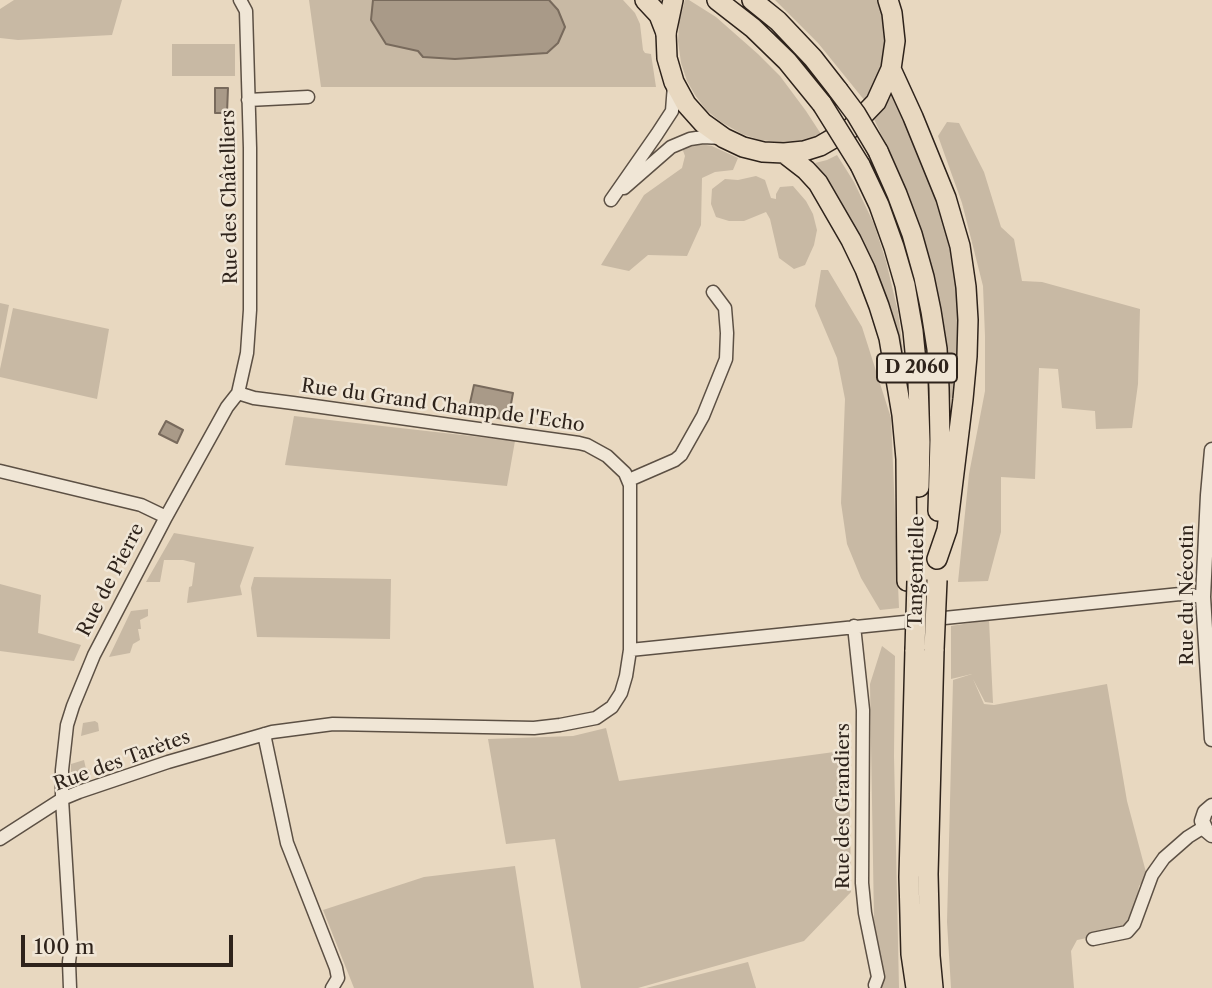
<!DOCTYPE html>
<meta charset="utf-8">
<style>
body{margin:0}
#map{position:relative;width:1212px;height:988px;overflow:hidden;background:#e8d8c0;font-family:"Libre Caslon Text",serif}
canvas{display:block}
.scale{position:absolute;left:21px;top:935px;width:212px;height:32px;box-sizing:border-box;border:4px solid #2e231b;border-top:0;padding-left:9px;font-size:21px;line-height:24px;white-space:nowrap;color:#2e231b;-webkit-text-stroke:5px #f0e6d6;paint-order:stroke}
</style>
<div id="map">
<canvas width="1212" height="988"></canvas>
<div class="scale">100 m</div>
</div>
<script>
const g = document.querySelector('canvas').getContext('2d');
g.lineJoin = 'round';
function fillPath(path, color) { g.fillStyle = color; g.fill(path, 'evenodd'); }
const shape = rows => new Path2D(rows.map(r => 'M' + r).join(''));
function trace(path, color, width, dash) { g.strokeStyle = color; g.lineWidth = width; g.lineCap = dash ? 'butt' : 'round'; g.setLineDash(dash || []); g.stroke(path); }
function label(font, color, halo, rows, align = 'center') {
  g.font = font + ' "Libre Caslon Text",serif'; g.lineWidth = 5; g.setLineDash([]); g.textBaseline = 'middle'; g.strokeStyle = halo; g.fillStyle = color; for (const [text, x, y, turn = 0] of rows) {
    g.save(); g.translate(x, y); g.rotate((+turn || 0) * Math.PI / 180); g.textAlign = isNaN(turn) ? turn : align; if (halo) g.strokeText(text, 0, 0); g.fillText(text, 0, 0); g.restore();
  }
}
fillPath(shape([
 [14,0,122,0,112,35,18,40,0,38,0,9],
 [309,0,623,0,635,13,640,24,643,50,645,53,651,54,656,87,321,87],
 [685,0,689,0,716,17,758,54,780,76,806,111,821,134,802,140,781,142,760,140,742,134,721,122,706,110,695,95,687,81,681,63,678,41,679,22],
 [775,0,878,0,884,16,886,37,884,57,879,78,871,94,865,101,818,43],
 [172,44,235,44,235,76,172,76],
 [893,93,937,193,951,244,960,290,956,414,950,396,939,299,926,248,904,184,874,119,883,109],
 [947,122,959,123,984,172,1001,227,1014,239,1022,281,1042,282,1140,309,1138,384,1132,428,1096,429,1095,411,1062,408,1058,369,1039,368,1035,479,1001,477,1001,532,988,581,958,582,969,474,985,391,985,336,983,286,962,203,938,136],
 [694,143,712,146,738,158,733,170,715,172,702,178,701,225,687,256,648,255,629,271,601,265,644,195,682,168,685,156,682,148],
 [837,155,854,182,874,224,886,261,898,312,905,367,891,316,834,195,815,163,827,160],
 [756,176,765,180,771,198,776,199,776,194,780,187,793,186,806,201,813,214,817,230,814,245,805,265,794,269,779,258,770,219,766,212,744,221,729,221,716,217,711,204,712,189,725,179,738,180],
 [821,270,828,270,862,327,891,418,899,608,880,610,861,578,847,544,841,503,845,399,837,358,815,306],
 [0,303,9,305,0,351],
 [13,308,109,329,97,399,0,377,0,369],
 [294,416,515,441,507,486,285,465],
 [174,533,254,547,240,586,242,595,187,603,189,587,192,586,195,563,183,560,164,560,160,582,146,582],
 [254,577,391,579,390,639,257,637,251,588],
 [0,584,41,595,38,633,81,645,74,661,0,651],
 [148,609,148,616,140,620,141,629,138,629,140,640,133,644,130,653,109,657,131,611],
 [989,620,993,703,985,702,973,679,984,704,994,705,1107,684,1127,801,1147,876,1139,886,1132,923,1122,931,1077,940,1071,951,1074,988,951,988,947,922,953,680,972,674,951,679,951,626],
 [882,646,895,656,894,756,899,988,878,988,881,970,874,920,870,684],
 [95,721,98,723,99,731,81,736,83,723],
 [606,728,619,781,849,750,851,892,804,941,638,988,581,988,555,839,506,844,488,739,573,736],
 [84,760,86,769,89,769,91,775,76,780,71,774,71,764],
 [515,866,534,988,354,988,323,910,424,877],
 [748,962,756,988,646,988]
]), '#c8b9a4');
const water = shape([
 [373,0,549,0,558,10,565,27,558,43,547,53,455,59,423,57,418,51,386,44,371,20,373,0],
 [215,88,228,88,227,113,215,113,215,88],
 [474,385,513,393,508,420,468,412,474,385],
 [166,421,183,430,177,443,159,434,166,421]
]);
fillPath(water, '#a99a88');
trace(water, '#786a5c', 2);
const minor = shape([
 [248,100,308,97],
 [624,188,671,147,690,139,703,137,722,138],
 [611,200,657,134,672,111,674,85],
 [238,393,254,398,293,403,579,443,587,445,607,456,625,473,630,485,630,650],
 [0,471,141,505,166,517],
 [629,480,675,460,681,455,703,416,726,359,727,333,725,308,713,292],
 [854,626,863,710,862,883,865,913,878,977,875,985],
 [264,734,287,843,336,968,338,978,332,988],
 [0,839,62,799,79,792,168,762,272,732,333,724,534,728,560,725,596,718,612,707,621,693,626,676,630,650,1180,594,1203,597],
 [1093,939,1127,932,1134,924,1152,875,1164,858,1188,837,1204,827],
 [70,988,69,962,71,945,62,799,62,770,67,725,73,706,94,655,166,517,227,407,238,393,247,353,250,310,250,148,246,11,240,0]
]);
const tertiary = shape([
 [1212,450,1208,495,1203,597,1212,739],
 [1212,806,1205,812,1202,821,1206,830,1212,835]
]);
const primary = shape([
 [673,0,666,33,667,58,674,82,686,104,703,123,724,138,743,147,763,152,784,153,804,151,820,146,851,128,876,102,891,69,895,41,892,13,888,0],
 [717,0,753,28,787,61,822,104],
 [752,0,778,21,813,58,838,90],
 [891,69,913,117,946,198,960,246,966,287,968,320,967,356,963,399,947,530,937,559],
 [878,151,897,194,912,234,924,277,931,311,937,349,939,388,940,440,938,511],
 [784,153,806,170,818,183,851,240,865,269,879,306,889,338,902,415,906,459,907,581],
 [860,165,879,205,894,247,905,285,913,331,918,382,920,442,919,487],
 [915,650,909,877,911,954,916,988],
 [933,988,930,956,928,874,934,649]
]);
const trunk = shape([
 [645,0,659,15,666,33]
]);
trace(minor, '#5c5044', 15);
trace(tertiary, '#5c5044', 17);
trace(primary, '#2e231b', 22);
trace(trunk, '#2e231b', 22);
trace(minor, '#f0e6d6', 12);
trace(tertiary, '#f0e6d6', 14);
trace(primary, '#e8d8c0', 19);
trace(trunk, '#e8d8c0', 19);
const primaryBridge = shape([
 [838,90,856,114,878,151],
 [822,104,860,165],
 [934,649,937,580],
 [915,650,917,581]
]);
trace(primaryBridge, '#2e231b', 22, []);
trace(primaryBridge, '#e8d8c0', 19);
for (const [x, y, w] of [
 [917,368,80]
]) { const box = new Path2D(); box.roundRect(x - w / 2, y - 14.5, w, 29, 5); g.fillStyle = '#f0e6d6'; g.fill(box); trace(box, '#2e231b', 2); }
label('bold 18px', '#2e231b', null, [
 ["D 2060",917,368]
]);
label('19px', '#2e231b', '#f0e6d6', [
 ["Rue des Châtelliers",230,197,-91],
 ["Rue du Grand Champ de l'Echo",443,406,8],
 ["Tangentielle",917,572,-89],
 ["Rue de Pierre",111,580,-63],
 ["Rue du Nécotin",1188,595,-90],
 ["Rue des Tarètes",122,761,-20],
 ["Rue des Grandiers",844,806,-90]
]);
</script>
